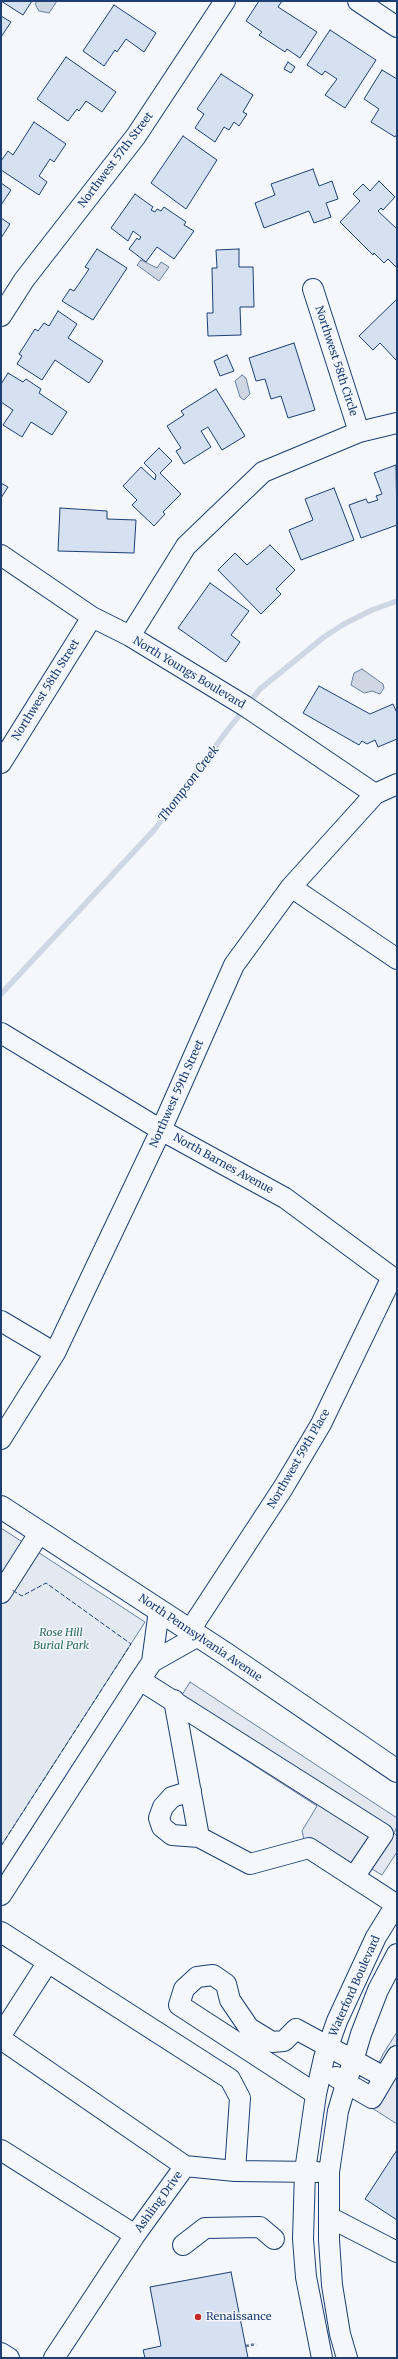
<!DOCTYPE html>
<style>
body{margin:0}
#map{position:relative;width:398px;height:2359px;overflow:hidden;background:#f4f7fb;font-family:Merriweather,serif}
canvas{display:block}
.frame{position:absolute;inset:0;border:2px solid #1d3f73;pointer-events:none}
</style>
<div id="map">
<canvas width="398" height="2359"></canvas>
<div class="frame"></div>
</div>
<script>
const g = document.querySelector('canvas').getContext('2d');
g.lineJoin = 'round';
function fillPath(path, color) { g.fillStyle = color; g.fill(path, 'evenodd'); }
const shape = rows => new Path2D(rows.map(r => 'M' + r).join(''));
function trace(path, color, width, dash) { g.strokeStyle = color; g.lineWidth = width; g.lineCap = dash ? 'butt' : 'round'; g.setLineDash(dash || []); g.stroke(path); }
function label(font, color, halo, rows, align = 'center') {
  g.font = font + ' Merriweather,serif'; g.lineWidth = 3; g.setLineDash([]); g.textBaseline = 'middle'; g.strokeStyle = halo; g.fillStyle = color; for (const [text, x, y, turn = 0] of rows) {
    g.save(); g.translate(x, y); g.rotate((+turn || 0) * Math.PI / 180); g.textAlign = isNaN(turn) ? turn : align; if (halo) g.strokeText(text, 0, 0); g.fillText(text, 0, 0); g.restore();
  }
}
const green = shape([
 [1,1528,145,1622,1,1846,1,1528]
]);
fillPath(green, '#e3e9f0');
trace(green, '#687fa3', 1);
const parking = shape([
 [190,1682,397,1818,397,1827,394,1833,397,1836,397,1852,382,1875,372,1869,369,1871,369,1876,309,1860,302,1831,317,1806,199,1730,182,1695,190,1682],
 [397,2032,397,2124,361,2101,383,2054,397,2032]
]);
fillPath(parking, '#e3e8f0');
trace(parking, '#687fa3', 1);
const water = shape([
 [37,1,57,1,49,13,39,11,35,4,37,1],
 [141,260,157,268,161,262,169,267,159,281,137,265,141,260],
 [242,375,246,378,250,394,244,400,240,397,235,381,242,375],
 [362,669,383,684,384,688,380,694,372,691,364,693,351,685,354,673,362,669]
]);
fillPath(water, '#cfd7e4');
trace(water, '#687fa3', 1);
trace(shape([
 [1,994,155,829,223,736,260,689,324,637,344,624,372,610,397,601]
]), '#cfd7e4', 5.5);
const building = shape([
 [1,1,32,1,23,15,1,1],
 [259,1,282,1,278,7,317,32,300,58,287,49,285,52,259,35,262,32,246,21,259,1],
 [114,5,156,33,144,52,126,39,117,52,115,50,104,66,83,51,114,5],
 [1,16,11,22,1,37,1,16],
 [330,30,376,60,345,108,325,95,337,79,325,71,322,75,307,65,330,30],
 [66,57,116,92,102,112,86,101,79,111,77,109,68,121,37,99,66,57],
 [288,62,295,67,291,73,284,69,288,62],
 [382,70,397,79,397,134,395,137,371,122,379,109,364,99,382,70],
 [221,74,253,95,243,112,247,114,239,126,234,122,229,130,224,127,215,142,195,128,204,114,197,109,221,74],
 [34,122,66,144,54,162,50,159,39,176,47,182,39,195,1,170,1,161,8,151,13,155,34,122],
 [183,136,217,160,186,209,151,183,183,136],
 [313,169,319,186,332,181,338,199,326,203,331,217,314,223,309,211,264,228,255,203,275,195,271,184,313,169],
 [379,181,395,197,383,210,381,208,378,211,397,229,397,268,388,259,384,263,374,253,373,255,340,222,360,201,353,194,363,184,370,191,379,181],
 [1,183,11,190,1,205,1,183],
 [135,194,153,207,151,210,155,212,157,209,161,211,164,207,186,222,184,225,194,231,174,259,157,247,146,262,129,249,137,238,139,240,141,237,133,231,128,241,111,228,135,194],
 [1,218,10,224,1,238,1,218],
 [97,249,127,268,93,320,62,301,70,289,74,291,89,269,85,267,97,249],
 [239,249,239,267,253,267,254,307,240,307,241,335,208,336,207,313,213,313,212,268,217,268,216,250,239,249],
 [397,299,397,361,380,343,373,350,359,336,397,299],
 [58,311,77,324,68,338,103,361,89,383,55,360,42,380,17,364,22,356,19,354,35,329,38,331,44,323,49,326,58,311],
 [294,343,315,410,288,418,281,396,271,399,265,379,256,381,249,358,294,343],
 [227,355,234,371,220,376,214,361,227,355],
 [8,373,23,382,26,379,41,389,39,393,67,412,52,435,31,422,22,437,3,425,13,410,1,402,1,384,8,373],
 [216,389,245,436,222,450,208,427,201,431,211,447,184,464,176,451,181,448,167,426,184,415,181,411,216,389],
 [159,448,172,461,160,473,181,494,163,512,165,514,154,526,132,505,137,500,123,486,141,467,155,480,156,475,144,463,159,448],
 [396,465,397,525,361,538,349,505,366,499,368,503,378,500,376,496,382,494,374,473,396,465],
 [1,483,8,487,1,498,1,483],
 [334,488,354,540,301,560,289,530,313,520,305,499,334,488],
 [60,508,107,511,107,519,136,520,134,553,58,551,60,508],
 [270,545,295,570,276,589,281,594,261,614,218,570,235,553,247,565,270,545],
 [210,583,249,611,231,635,240,642,226,662,178,628,210,583],
 [319,686,370,714,393,704,397,713,397,739,378,747,375,740,367,744,362,741,359,745,303,713,319,686],
 [397,2150,397,2220,365,2199,397,2150],
 [231,2272,248,2358,145,2358,143,2350,161,2346,150,2287,231,2272]
]);
fillPath(building, '#d5e0f0');
trace(building, '#1d3f73', 1);
const minor = shape([
 [358,1,397,27],
 [313,289,359,432],
 [1,316,24,280,136,136,225,1],
 [1,555,92,617,130,636,245,706,375,794],
 [130,636,186,546,263,472,359,432,397,423],
 [1,763,92,617],
 [291,887,397,959],
 [1,1033,161,1130,285,1198,397,1281],
 [1,1321,55,1353],
 [1,1439,55,1353,161,1130,234,965,291,887,375,794,397,784],
 [1,1593,40,1532],
 [159,1610,152,1662,198,1636],
 [190,1630,283,1488,321,1424,392,1277],
 [152,1662,140,1680,383,1834,354,1877],
 [174,1700,199,1837],
 [191,1791,172,1797,163,1807,159,1818,162,1827,172,1835,199,1837,250,1864,309,1848,397,1905],
 [1,1895,140,1680],
 [1,1932,230,2079,240,2098,235,2171],
 [1,2035,48,1962],
 [1,2039,185,2166],
 [336,2077,372,2098,397,2056],
 [316,2094,179,2005,184,1989,197,1977,213,1975,226,1984,230,2000,249,2028,272,2042,284,2041,296,2029,384,2077],
 [1,2150,135,2235],
 [329,2217,397,2252],
 [183,2245,205,2228,260,2227,274,2239],
 [1,2353,9,2358],
 [54,2358,135,2235,185,2166,235,2171,317,2172],
 [322,2358,306,2277,303,2239,305,2171,316,2094,324,2058,337,2021,376,1937,397,1903],
 [347,2358,340,2334,332,2285,329,2240,329,2172,338,2111,361,2034,378,1990,397,1954]
]);
const major = shape([
 [1,1507,226,1654,397,1771]
]);
trace(minor, '#1d3f73', 22);
trace(major, '#1d3f73', 24);
trace(shape([
 [246,2346,256,2344]
]), '#5e769c', 2.5, [3, 2]);
trace(minor, '#f4f7fb', 20);
trace(major, '#f4f7fb', 22);
trace(shape([
 [1,1846,131,1644,46,1583,22,1596,12,1590]
]), '#1d3f73', 1, [5, 2]);
for (const [x, y, r, color] of [
 [198,2317,4,"#c62828"]
]) { const dot = new Path2D(); dot.arc(x, y, r, 0, 2 * Math.PI); g.fillStyle = color; g.fill(dot); trace(dot, '#f4f7fb', 1.5); }
label('11px', '#1d3f73', '#f4f7fb', [
 ["Northwest 57th Street",116,160,-53],
 ["Northwest 58th Circle",336,361,72],
 ["North Youngs Boulevard",189,673,31],
 ["Northwest 58th Street",46,690,-58],
 ["Northwest 59th Street",177,1094,-66],
 ["North Barnes Avenue",223,1164,29],
 ["Northwest 59th Place",299,1459,-60],
 ["North Pennsylvania Avenue",200,1638,34],
 ["Waterford Boulevard",355,1986,-66],
 ["Ashling Drive",159,2202,-54]
]);
label('italic 11px', '#2c6c60', '#f4f7fb', [
 ["Rose Hill",61,1633],
 ["Burial Park",61,1646]
]);
label('11px', '#1d3f73', '#f4f7fb', [
 ["Renaissance",206,2317]
], 'left');
label('italic 12px', '#1d3f73', '#f4f7fb', [
 ["Thompson Creek",189,784,-53]
]);
</script>
